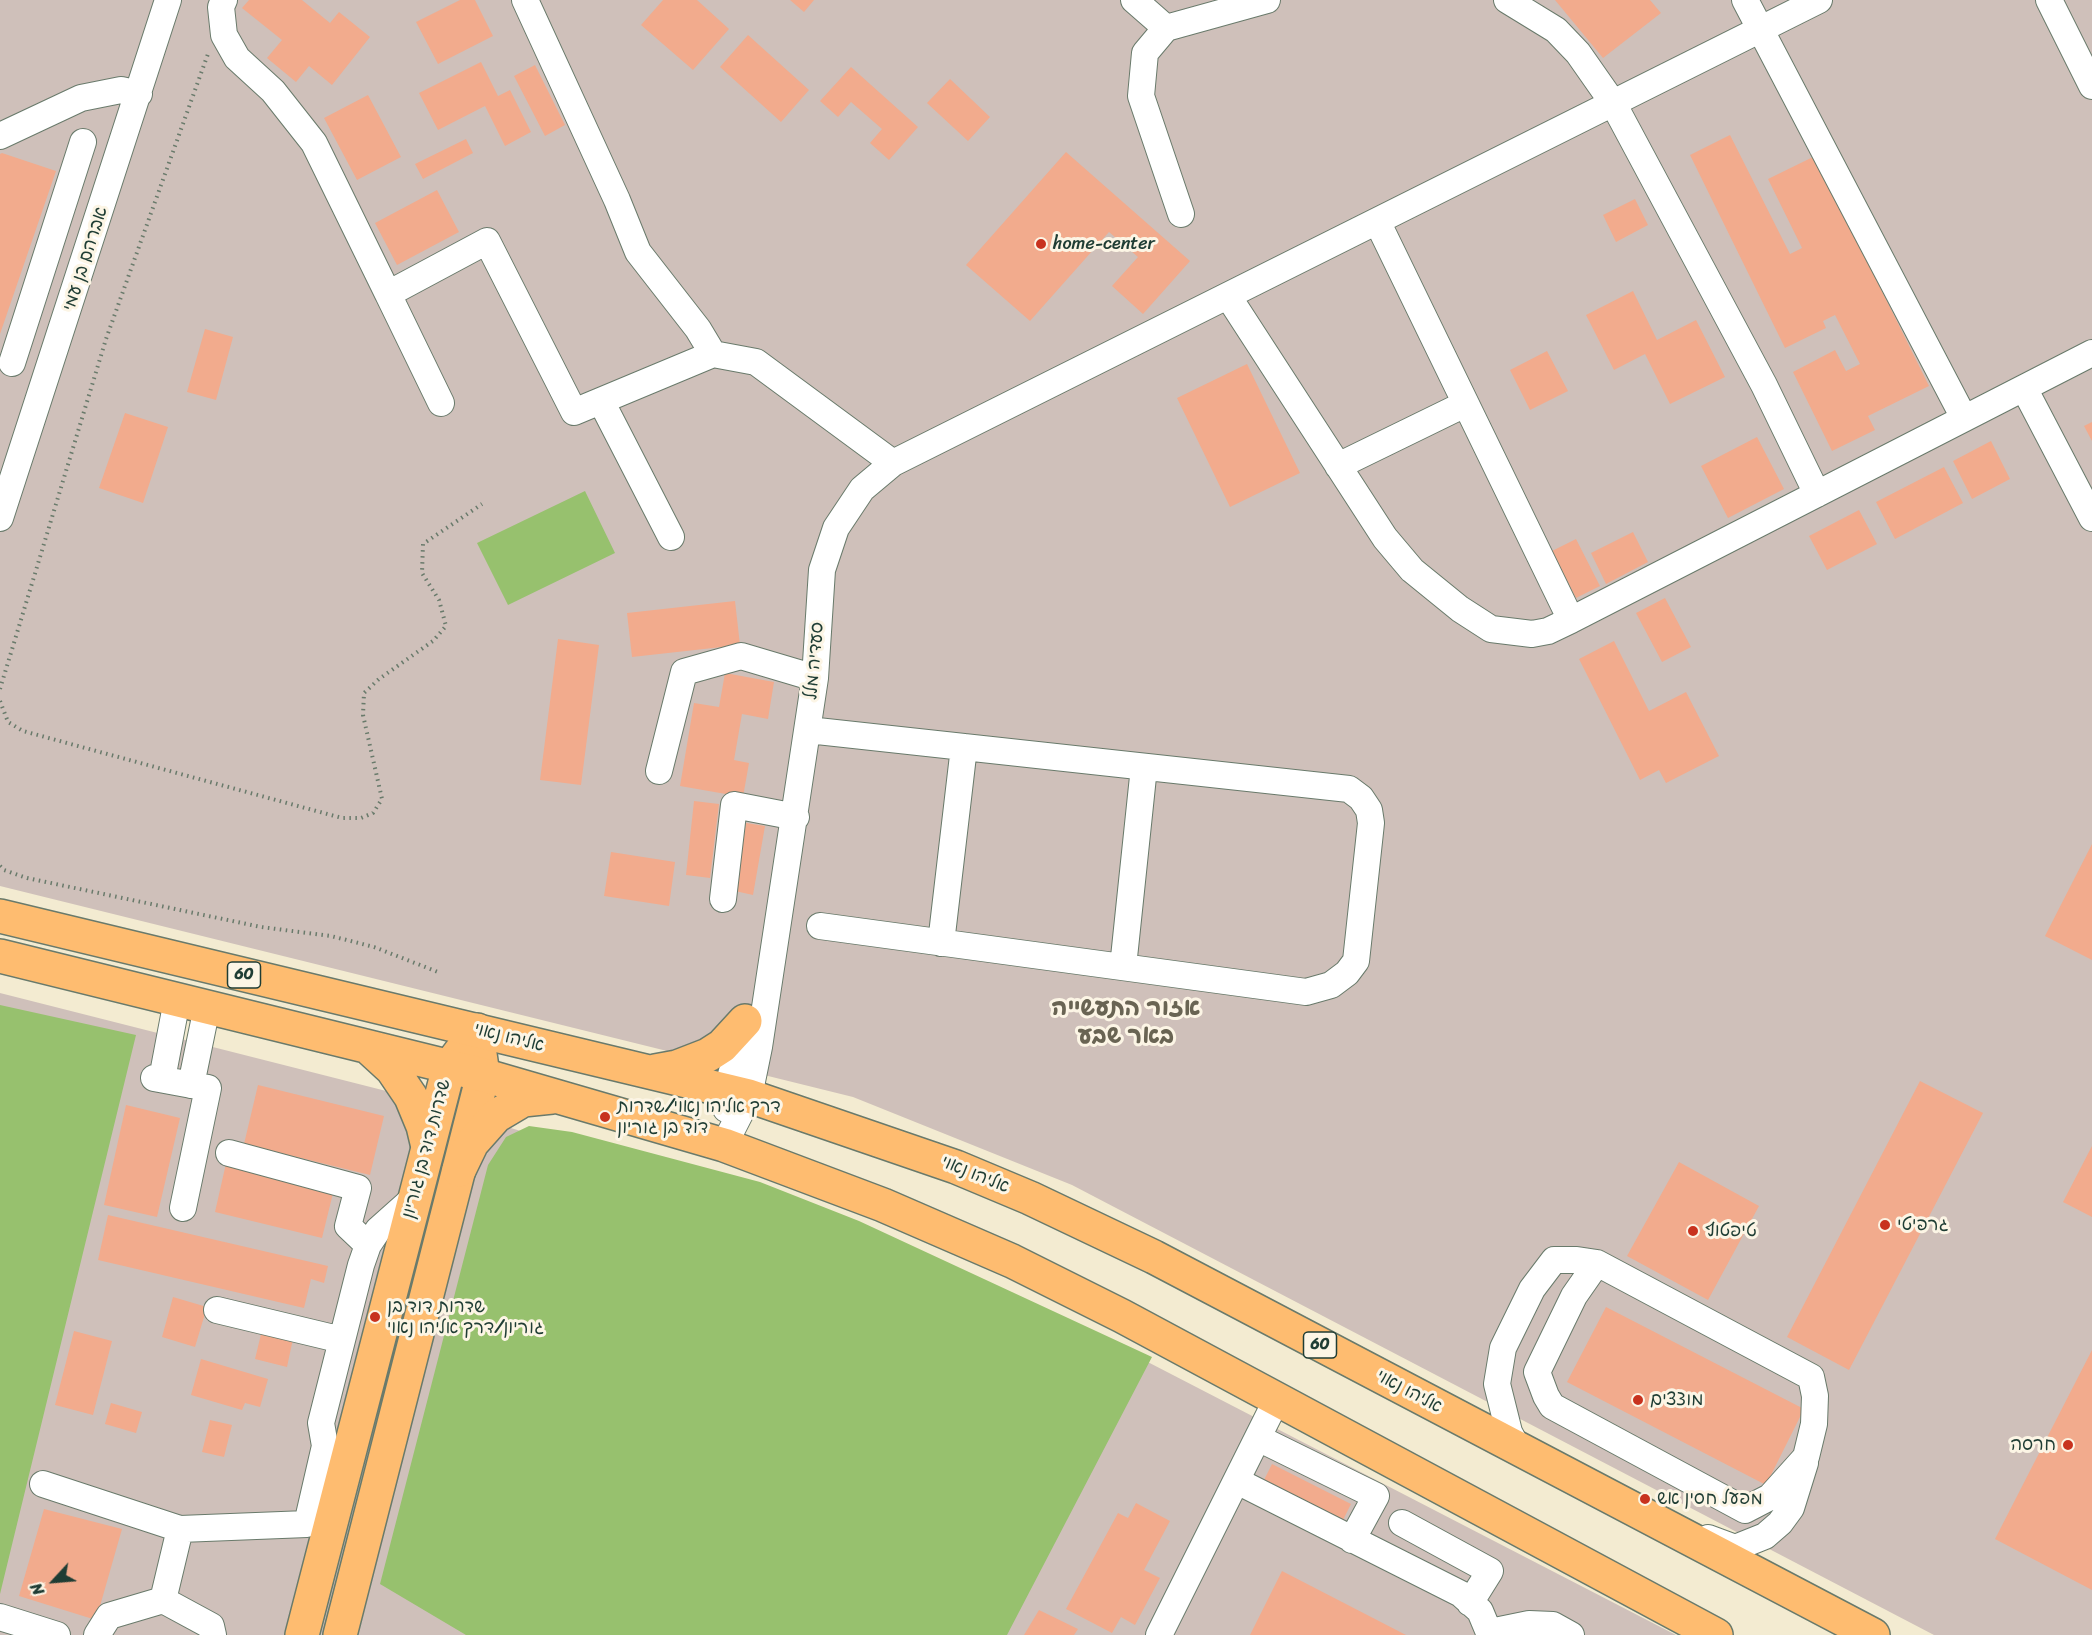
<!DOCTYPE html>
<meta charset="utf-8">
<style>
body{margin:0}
#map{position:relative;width:2092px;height:1635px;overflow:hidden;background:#f3ebd1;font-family:Sriracha,sans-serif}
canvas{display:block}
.north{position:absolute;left:24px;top:1551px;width:60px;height:60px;-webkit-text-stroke:4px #fcf5e5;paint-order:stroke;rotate:244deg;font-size:16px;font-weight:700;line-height:24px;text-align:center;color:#1f3d34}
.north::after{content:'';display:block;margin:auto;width:21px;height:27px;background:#1f3d34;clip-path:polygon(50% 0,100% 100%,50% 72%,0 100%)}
</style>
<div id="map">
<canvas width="2092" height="1635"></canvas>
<div class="north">N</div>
</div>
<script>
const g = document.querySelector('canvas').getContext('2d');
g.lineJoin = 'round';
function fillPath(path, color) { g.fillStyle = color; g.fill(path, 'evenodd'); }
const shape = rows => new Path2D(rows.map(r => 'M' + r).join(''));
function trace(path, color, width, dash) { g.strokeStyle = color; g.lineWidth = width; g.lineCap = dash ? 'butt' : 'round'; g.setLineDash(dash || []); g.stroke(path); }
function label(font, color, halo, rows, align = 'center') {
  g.font = font + ' Sriracha,"Playpen Sans Hebrew",sans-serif'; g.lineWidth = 6; g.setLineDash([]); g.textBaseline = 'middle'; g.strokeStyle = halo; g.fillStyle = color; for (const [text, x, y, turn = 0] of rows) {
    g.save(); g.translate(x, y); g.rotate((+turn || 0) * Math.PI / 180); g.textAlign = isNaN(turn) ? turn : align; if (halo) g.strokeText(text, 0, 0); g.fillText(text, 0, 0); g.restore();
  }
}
fillPath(shape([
 [0,0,2092,0,2092,1635,1934,1635,1072,1185,853,1097,0,886],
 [0,993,398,1094,836,1226,1051,1312,1676,1635,0,1635]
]), '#cfc0ba');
fillPath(shape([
 [585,491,615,553,508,605,477,543],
 [0,1005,136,1035,0,1594],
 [529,1126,572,1132,760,1182,859,1221,1152,1357,1007,1635,466,1635,380,1584,488,1165,506,1137]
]), '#97c16e');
fillPath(shape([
 [249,0,302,0,330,23,339,12,370,37,332,85,309,66,296,82,267,58,282,40,242,8],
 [460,0,475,0,493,36,438,64,416,22],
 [663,0,697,0,729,29,693,70,641,25],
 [790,0,814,0,804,12],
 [1555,0,1650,0,1661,13,1603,58],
 [748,35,809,90,781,122,720,67],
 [481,62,498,96,510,90,531,132,505,146,485,106,438,130,419,93],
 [535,65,565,125,545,136,514,76],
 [851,67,918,127,889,160,870,143,882,129,851,102,838,117,820,101],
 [950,79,990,117,968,141,927,103],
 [368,95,401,157,357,180,324,118],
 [1730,135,1790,254,1802,248,1768,179,1815,156,1929,386,1868,416,1875,430,1832,451,1793,372,1835,350,1846,371,1860,364,1835,315,1823,321,1826,328,1785,348,1690,155],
 [466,139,473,153,423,179,415,164],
 [1066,152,1190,261,1143,314,1112,286,1138,257,1109,232,1030,321,966,265],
 [2,153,56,171,0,334,0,154],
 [437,190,459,232,397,265,375,223],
 [1635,199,1648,225,1616,242,1603,215],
 [1633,291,1657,340,1696,320,1725,377,1670,404,1645,354,1614,370,1586,315],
 [205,329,233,337,216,400,187,392],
 [1547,351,1568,391,1530,410,1510,370],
 [1247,364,1300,473,1230,507,1177,398],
 [125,413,168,427,143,503,99,488],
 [2092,422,2092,441,2084,426],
 [1757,437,1784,489,1728,518,1701,466],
 [1991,441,2010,479,1972,499,1953,461],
 [1944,467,1963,503,1895,539,1876,502],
 [1859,510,1877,544,1827,570,1809,536],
 [1633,532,1648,562,1606,584,1591,553],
 [1576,539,1600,586,1576,598,1552,551],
 [1665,598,1691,647,1662,662,1636,613],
 [735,601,740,645,632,657,627,613],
 [558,639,599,645,581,785,540,780],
 [1614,641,1649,711,1686,692,1719,756,1666,783,1659,770,1640,780,1579,659],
 [725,673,774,682,768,719,742,714,734,760,749,763,743,797,680,786,694,703,719,707],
 [694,801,719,804,710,878,686,875],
 [746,823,765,826,753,895,735,891],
 [2092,844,2092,960,2045,936],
 [611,852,675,862,669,906,604,896],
 [1920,1081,1983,1113,1849,1370,1787,1337],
 [258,1085,384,1116,370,1175,244,1144],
 [126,1105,180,1118,157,1217,104,1205],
 [2092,1146,2092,1217,2063,1202],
 [227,1159,335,1185,322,1238,215,1212],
 [1679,1162,1759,1206,1708,1300,1627,1256],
 [108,1215,328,1266,324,1283,311,1279,304,1308,98,1260],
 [173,1297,207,1307,195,1347,162,1337],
 [1606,1307,1804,1409,1766,1485,1567,1382],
 [263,1326,294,1334,287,1367,255,1359],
 [74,1331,112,1341,93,1415,55,1405],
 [2092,1350,2092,1590,1995,1539],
 [201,1359,268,1379,260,1407,245,1403,242,1410,191,1395],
 [111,1403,142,1412,136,1433,105,1424],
 [210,1420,232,1425,224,1457,202,1452],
 [1272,1464,1351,1504,1343,1520,1264,1480],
 [1136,1503,1170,1521,1144,1570,1160,1578,1135,1625,1121,1617,1112,1633,1066,1609,1118,1513,1128,1518],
 [44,1509,122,1529,96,1620,19,1596],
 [1282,1571,1406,1635,1250,1635],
 [1039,1610,1078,1629,1074,1635,1024,1635]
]), '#f2ab8d');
const minor = shape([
 [224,0,221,7,224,35,237,58,273,91,314,143,388,294,487,241,574,412,713,354,756,362,893,463],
 [525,0,617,200,638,252,698,329,713,354],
 [1134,0,1166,28],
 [1507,0,1556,30,1578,53,1613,103,1764,385,1817,494],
 [1745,0,1964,418],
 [2049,0,2092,86],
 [0,136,81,98,121,90,139,94],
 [1181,214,1141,96,1145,53,1166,28,1267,0],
 [1377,221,1571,620],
 [388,294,441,403],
 [1228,296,1385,538,1412,570,1460,609,1491,629,1532,634,1548,631,1571,620,2092,353],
 [12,363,83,142],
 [2024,388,2092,518],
 [601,401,671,537],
 [1338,466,1465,404],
 [0,518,168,0],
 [808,730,1349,789,1361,798,1369,810,1371,823,1356,961,1347,973,1331,985,1306,992,820,926],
 [659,771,684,672,741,656,815,678],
 [723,899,734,805,796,817],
 [941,943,964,747],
 [1123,967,1144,767],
 [154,1078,208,1088,183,1208],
 [162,1079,177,1000],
 [191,1085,207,1007],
 [726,1109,727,1090,745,1022],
 [724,1145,749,1096,759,1047,815,678,822,570,836,528,862,489,893,463,1819,0],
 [229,1153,358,1188,348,1226,368,1245],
 [217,1310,342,1340],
 [1258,1438,1376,1496,1352,1540],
 [1518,1449,1509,1432,1497,1384,1503,1348,1532,1289,1554,1260,1577,1260,1597,1263,1811,1377,1815,1396,1814,1424,1806,1457,1770,1497,1745,1510,1552,1406,1546,1396,1537,1372,1574,1296,1597,1263],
 [1237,1481,1461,1594,1480,1611,1490,1635],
 [43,1484,180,1529],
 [340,1486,325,1446,321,1423,361,1265,368,1245,378,1230,415,1197],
 [1402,1523,1490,1571,1470,1603],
 [1708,1538,1735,1548,1765,1536,1780,1523,1791,1508,1805,1463],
 [163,1600,180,1529,307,1524,325,1446],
 [0,1617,57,1635],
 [1490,1632,1529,1624,1553,1625,1571,1635],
 [97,1635,109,1616,163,1600,211,1626,213,1635],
 [1159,1635,1277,1399]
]);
const major = shape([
 [302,1635,449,1067,477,1030],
 [340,1635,483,1075,479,1047]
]);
const highway = shape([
 [0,916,749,1096,956,1167,1030,1198,1154,1257,1873,1635],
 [0,956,483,1075,724,1145,883,1205,1012,1261,1122,1316,1716,1635],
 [368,1047,392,1069,411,1097,423,1126,428,1147],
 [655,1071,677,1067,708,1055,722,1046,745,1021],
 [459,1170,472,1143,496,1116,523,1100,552,1097]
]);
trace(minor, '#697a6b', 28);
trace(major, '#697a6b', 36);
trace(highway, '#697a6b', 36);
trace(shape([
 [0,689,106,339,209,51],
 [0,701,8,722,23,731,342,818,361,818,373,813,382,799,363,715,364,693,379,679,433,641,446,626,439,600,422,573,423,544,482,504],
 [0,866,4,870,27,878,261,927,331,936,374,947,438,972]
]), '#697a6b', 4, [1.5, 4.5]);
trace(minor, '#fff', 26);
trace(major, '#febc70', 33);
trace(highway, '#febc70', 33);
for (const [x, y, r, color] of [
 [1041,244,6,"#c8321e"],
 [605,1117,6,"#c8321e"],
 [1885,1225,6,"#c8321e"],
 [1693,1231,6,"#c8321e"],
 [375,1317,6,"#c8321e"],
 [1638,1400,6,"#c8321e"],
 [2068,1445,6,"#c8321e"],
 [1645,1499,6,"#c8321e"]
]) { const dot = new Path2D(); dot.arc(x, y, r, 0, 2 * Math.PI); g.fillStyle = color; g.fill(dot); trace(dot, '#fcf5e5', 2); }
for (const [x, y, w] of [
 [244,975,33],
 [1320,1345,33]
]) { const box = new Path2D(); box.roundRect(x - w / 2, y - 13, w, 26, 4.5); g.fillStyle = '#fcf5e5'; g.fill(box); trace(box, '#1f3d34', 1.5); }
label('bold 16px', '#1f3d34', null, [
 ["60",244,975],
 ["60",1320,1345]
]);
label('18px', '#1f3d34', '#fcf5e5', [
 ["home-center",1053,244],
 ["דרך אליהו נאוי/שדרות",617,1107],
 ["דוד בן גוריון",617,1128],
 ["גרפיטי",1897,1225],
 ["טיפטוף",1705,1231],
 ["שדרות דוד בן",387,1307],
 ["גוריון/דרך אליהו נאוי",387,1328],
 ["מוצצים",1650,1400],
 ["חרסה",2056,1445,"right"],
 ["מפעל חסין אש",1657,1499]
], 'left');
label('18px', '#1f3d34', '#fcf5e5', [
 ["אברהם בן עמי",86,259,-72],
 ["סעדיה מלל",815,661,-85],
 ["אליהו נאוי",509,1038,14],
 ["שדרות דוד בן גוריון",427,1149,-75],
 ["אליהו נאוי",975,1175,22],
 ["אליהו נאוי",1409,1392,28]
]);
label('bold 24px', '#696453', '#fcf5e5', [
 ["אזור התעשייה",1126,1009],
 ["באר שבע",1126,1037]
]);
</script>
